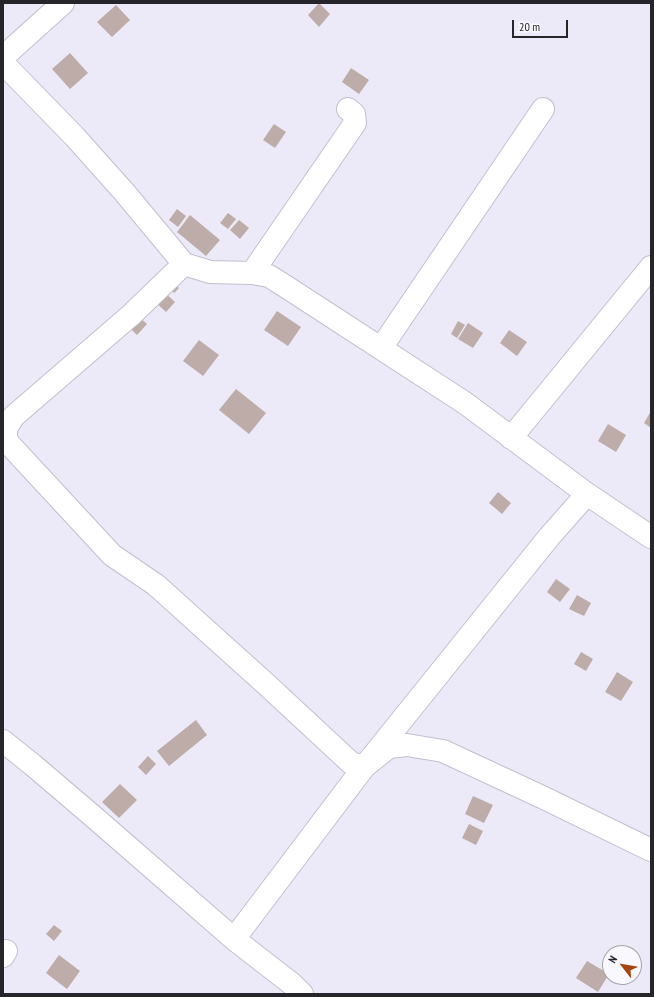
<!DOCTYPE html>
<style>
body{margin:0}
#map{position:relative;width:654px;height:997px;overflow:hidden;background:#eceaf9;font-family:"PT Sans Narrow",sans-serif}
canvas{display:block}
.frame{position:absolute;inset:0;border:4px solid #26252a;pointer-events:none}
.north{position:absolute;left:602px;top:945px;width:40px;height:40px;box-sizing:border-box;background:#f9f8ff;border:1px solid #a5a4aa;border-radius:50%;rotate:301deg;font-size:11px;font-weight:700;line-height:16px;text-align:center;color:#26252a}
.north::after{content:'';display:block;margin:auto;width:14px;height:18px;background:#a8450f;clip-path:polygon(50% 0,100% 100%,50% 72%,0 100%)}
.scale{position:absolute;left:512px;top:20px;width:56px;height:18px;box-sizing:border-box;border:2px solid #26252a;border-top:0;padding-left:5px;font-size:12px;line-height:14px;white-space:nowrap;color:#26252a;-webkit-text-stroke:3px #f9f8ff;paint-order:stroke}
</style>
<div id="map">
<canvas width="654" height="997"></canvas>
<div class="frame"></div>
<div class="north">N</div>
<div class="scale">20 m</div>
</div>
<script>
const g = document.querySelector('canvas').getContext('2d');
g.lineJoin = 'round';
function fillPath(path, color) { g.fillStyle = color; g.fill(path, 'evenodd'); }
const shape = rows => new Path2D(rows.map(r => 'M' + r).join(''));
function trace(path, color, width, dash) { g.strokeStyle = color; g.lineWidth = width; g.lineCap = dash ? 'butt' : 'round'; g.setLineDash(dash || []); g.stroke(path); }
fillPath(shape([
 [319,3,330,14,319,27,308,15],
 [116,5,130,20,112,37,97,22],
 [70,53,88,73,70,89,52,69],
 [351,68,369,80,359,94,342,82],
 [274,124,286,132,275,148,263,140],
 [177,209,186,216,178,227,169,220],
 [228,213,236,219,228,229,220,223],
 [190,215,220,240,206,256,177,232],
 [239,220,249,228,240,239,230,230],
 [171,281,179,288,174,293,166,286],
 [163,291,175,302,166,312,154,301],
 [277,311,301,327,288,346,264,330],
 [138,316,147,324,137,335,128,326],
 [458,321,465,325,457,338,451,334],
 [468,323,483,333,473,348,458,339],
 [509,330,527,342,517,356,500,343],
 [199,340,219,355,203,376,183,361],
 [236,389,266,413,249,434,219,410],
 [651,411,651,428,644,423],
 [608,424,626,435,616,452,598,441],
 [498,492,511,503,502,514,489,503],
 [556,579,570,589,560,602,547,592],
 [577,595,591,603,584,616,569,609],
 [581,652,593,659,586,671,574,664],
 [617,672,633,682,621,701,605,692],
 [196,720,207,735,169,766,157,751],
 [148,756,156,764,146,775,138,767],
 [120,784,137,800,119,818,102,802],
 [473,796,493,805,484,823,465,814],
 [469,824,483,831,476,845,462,838],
 [54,925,62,931,54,941,46,934],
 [59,955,80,971,67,989,46,973],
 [587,961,609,974,598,992,576,978]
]), '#bdaca7');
const minor = shape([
 [3,63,75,137,125,193,184,264,210,272,252,273,269,276,288,288,465,403,587,494,651,537],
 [184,264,131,315,14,416,6,428,6,439,10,445,112,555,156,585,267,685,351,763,364,767,389,747,407,745,443,751,542,797,651,850],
 [252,273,355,123,354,114,348,109],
 [381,348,543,109],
 [511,438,651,267],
 [3,741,34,766,95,818,234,939,292,984,302,994],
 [234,939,364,767,549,537,587,494],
 [3,956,6,951]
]);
const tertiary = shape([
 [3,57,63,3]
]);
trace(minor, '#c2bfce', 24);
trace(tertiary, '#c2bfce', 24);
trace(minor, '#fff', 22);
trace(tertiary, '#fff', 22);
</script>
